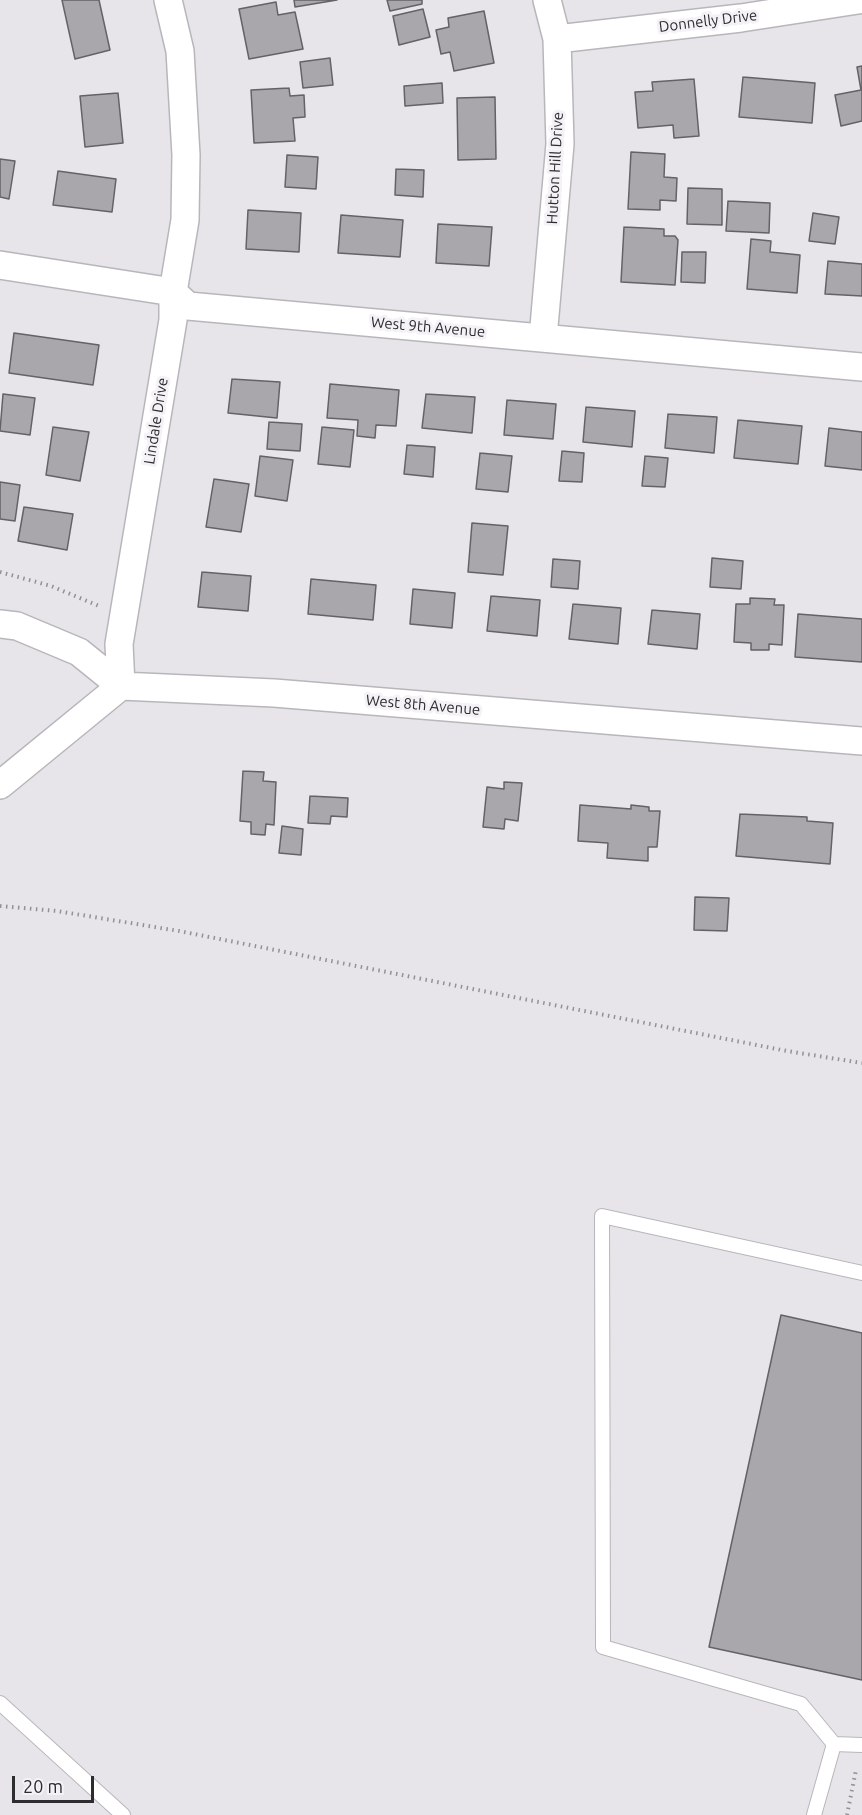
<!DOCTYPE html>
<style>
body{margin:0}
#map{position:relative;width:862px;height:1815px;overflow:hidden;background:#e8e5ea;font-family:Ubuntu,sans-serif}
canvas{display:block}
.scale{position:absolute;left:12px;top:1776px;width:82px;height:27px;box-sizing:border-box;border:3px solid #2d2c2e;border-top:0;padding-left:8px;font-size:18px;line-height:21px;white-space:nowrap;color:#2d2c2e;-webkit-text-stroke:4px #f5f2f7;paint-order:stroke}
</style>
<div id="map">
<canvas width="862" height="1815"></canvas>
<div class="scale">20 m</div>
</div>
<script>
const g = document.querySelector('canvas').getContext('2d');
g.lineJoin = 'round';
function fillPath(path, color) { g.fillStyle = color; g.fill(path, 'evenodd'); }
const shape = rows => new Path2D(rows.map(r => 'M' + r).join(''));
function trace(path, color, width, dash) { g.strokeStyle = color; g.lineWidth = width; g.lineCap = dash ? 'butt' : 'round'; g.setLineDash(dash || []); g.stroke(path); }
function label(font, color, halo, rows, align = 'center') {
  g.font = font + ' Ubuntu,sans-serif'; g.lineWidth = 6; g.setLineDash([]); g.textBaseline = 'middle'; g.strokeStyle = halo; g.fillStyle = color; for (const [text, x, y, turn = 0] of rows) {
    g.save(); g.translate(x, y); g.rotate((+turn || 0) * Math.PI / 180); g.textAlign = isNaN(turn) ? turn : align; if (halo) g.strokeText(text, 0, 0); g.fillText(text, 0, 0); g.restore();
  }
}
const building = shape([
 [62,0,99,0,110,50,75,59,62,0],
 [294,0,337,0,295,7,294,0],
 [387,0,422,0,422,4,390,11,387,0],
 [276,2,278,15,295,12,303,49,249,59,239,9,276,2],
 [423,9,430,37,399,45,393,16,423,9],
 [484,11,494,63,454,71,450,52,441,54,436,30,449,27,448,18,484,11],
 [330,58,333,85,303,88,300,62,330,58],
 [862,66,862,121,841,126,835,95,861,90,857,67,862,66],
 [743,77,815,83,812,123,739,117,743,77],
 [694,79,699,136,674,138,673,125,638,128,635,92,653,91,652,82,694,79],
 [442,83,443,103,405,106,404,86,442,83],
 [289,88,290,96,304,95,305,117,293,118,295,141,254,143,251,90,289,88],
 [118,93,123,143,85,147,80,96,118,93],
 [495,97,496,159,458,160,457,98,495,97],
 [631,152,665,154,664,177,677,178,676,201,660,200,660,210,628,209,631,152],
 [287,155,318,157,316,189,285,187,287,155],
 [0,159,15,161,9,199,0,197,0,159],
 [396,169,424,170,423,197,395,195,396,169],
 [58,171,116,179,112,212,53,205,58,171],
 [688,188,722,189,722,225,687,224,688,188],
 [728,201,770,203,769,233,726,231,728,201],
 [248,210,301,213,299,252,246,249,248,210],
 [813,213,839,217,835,244,809,241,813,213],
 [341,215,403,220,400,257,338,253,341,215],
 [438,224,492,227,489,266,436,263,438,224],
 [624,227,664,229,664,236,675,236,678,240,675,285,621,282,624,227],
 [751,239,771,241,770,252,800,255,797,293,747,289,751,239],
 [682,252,706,252,705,283,681,282,682,252],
 [828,261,862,264,862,296,825,294,828,261],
 [14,333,99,345,93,385,9,373,14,333],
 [232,379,280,382,277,418,228,413,232,379],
 [330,384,399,390,396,426,376,425,375,438,357,436,358,420,327,418,330,384],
 [3,394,35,398,30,435,0,431,3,394],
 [426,394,475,397,472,433,422,428,426,394],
 [507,400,556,404,553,439,504,435,507,400],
 [586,407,635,411,632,447,583,442,586,407],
 [668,414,717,417,714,453,665,448,668,414],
 [738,420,802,426,798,464,734,458,738,420],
 [269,422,302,424,300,451,267,449,269,422],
 [53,427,89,432,80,481,46,475,53,427],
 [322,427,354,430,350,467,318,464,322,427],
 [829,428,862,432,862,470,825,466,829,428],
 [407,445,435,447,433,477,404,474,407,445],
 [562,451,584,453,582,482,559,481,562,451],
 [480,453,512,456,508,492,476,489,480,453],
 [260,456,293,460,287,501,255,496,260,456],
 [645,456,668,458,665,487,642,486,645,456],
 [214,479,249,484,241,532,206,527,214,479],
 [0,482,20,485,15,521,0,519,0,482],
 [24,507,73,514,67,550,18,541,24,507],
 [472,523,508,526,503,575,468,572,472,523],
 [712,558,743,561,741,589,710,587,712,558],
 [553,559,580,561,578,589,551,587,553,559],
 [202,572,251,576,248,611,198,607,202,572],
 [311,579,376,585,373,620,308,614,311,579],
 [413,589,455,593,452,628,410,624,413,589],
 [491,596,540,600,537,636,487,631,491,596],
 [750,598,775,599,774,605,784,605,782,645,769,644,769,650,751,650,751,643,734,642,736,604,750,604,750,598],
 [573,604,621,608,618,644,569,639,573,604],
 [652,610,700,614,697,649,648,644,652,610],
 [798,614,862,619,862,662,795,657,798,614],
 [243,771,264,772,263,781,276,782,274,825,266,824,265,835,251,834,251,822,240,821,243,771],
 [504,782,522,783,518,821,505,819,504,829,483,827,487,787,504,789,504,782],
 [310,796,348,798,347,817,331,816,330,824,308,823,310,796],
 [580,805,631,809,631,805,649,807,649,811,660,811,657,847,648,847,648,861,607,858,608,843,578,841,580,805],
 [740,814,807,817,807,821,833,823,830,864,736,856,740,814],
 [282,826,303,829,301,855,279,853,282,826],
 [695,897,729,898,727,931,694,930,695,897],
 [781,1315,862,1333,862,1680,709,1647,781,1315]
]);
fillPath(building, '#aaa7ac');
trace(building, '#646266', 1.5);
const lane = shape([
 [0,1703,123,1815],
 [834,1744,801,1704,603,1647,602,1216,862,1273],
 [834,1744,862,1745],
 [814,1815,834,1744]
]);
const street = shape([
 [557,39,741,18,858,0],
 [0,265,173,292,188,306,862,367],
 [543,338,560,144,557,39,547,0],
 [0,624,17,626,79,652,121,686,274,693,862,741],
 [121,686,119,644,173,320,173,292,185,220,186,155,180,51,168,0],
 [0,785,121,686]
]);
trace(lane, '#b8b6bb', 16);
trace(street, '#b8b6bb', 30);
trace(shape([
 [0,572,51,586,99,606],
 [0,906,57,911,179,931,787,1051,862,1063],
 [847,1815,856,1770]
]), '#939195', 4, [1.5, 4.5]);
trace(lane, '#fff', 14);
trace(street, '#fff', 27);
label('15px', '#2d2c2e', '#f5f2f7', [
 ["Donnelly Drive",708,21,-7],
 ["Hutton Hill Drive",555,168,-87],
 ["West 9th Avenue",428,327,5],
 ["Lindale Drive",156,421,-81],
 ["West 8th Avenue",423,705,5]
]);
</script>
